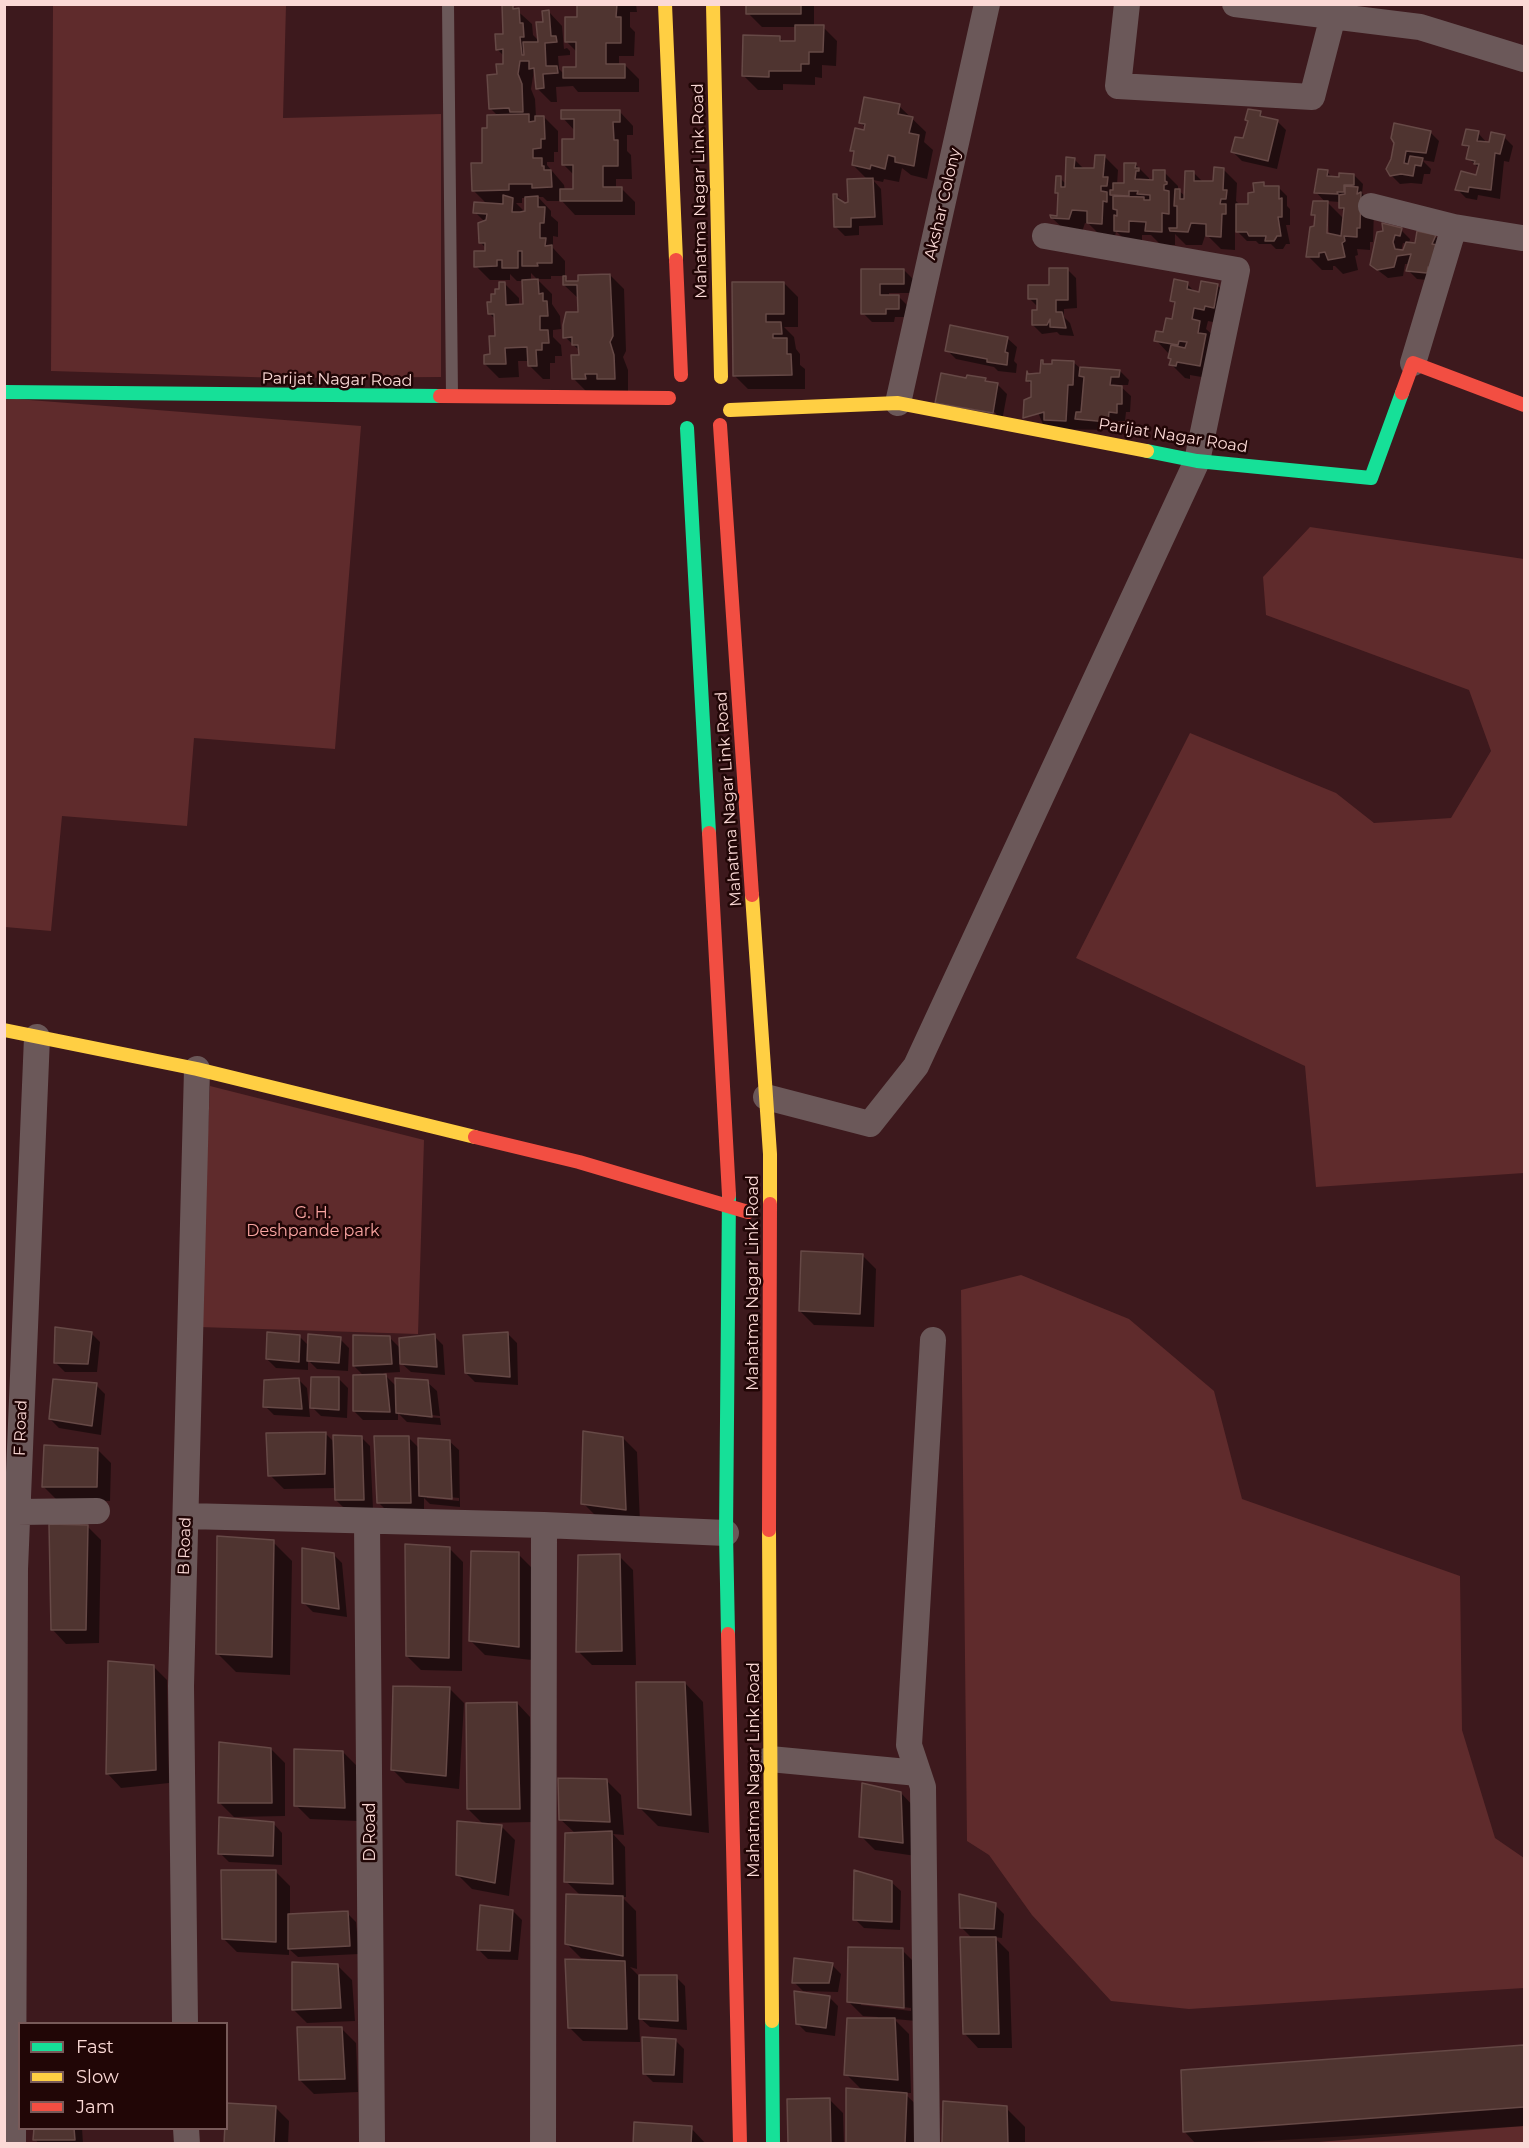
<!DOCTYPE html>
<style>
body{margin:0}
#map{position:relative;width:1529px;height:2148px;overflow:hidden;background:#3d191d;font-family:Montserrat,sans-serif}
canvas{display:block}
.frame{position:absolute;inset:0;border:6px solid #fbd9d6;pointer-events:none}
.legend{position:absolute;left:18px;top:2022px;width:210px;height:108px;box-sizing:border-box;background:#210606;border:2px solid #785a59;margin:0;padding:8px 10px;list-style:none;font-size:18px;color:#fbd9d6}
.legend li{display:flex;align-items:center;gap:12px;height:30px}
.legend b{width:30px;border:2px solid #785a59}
</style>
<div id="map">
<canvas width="1529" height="2148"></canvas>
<div class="frame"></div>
<ul class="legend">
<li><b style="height:8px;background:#16e098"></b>Fast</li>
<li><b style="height:8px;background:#ffcf43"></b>Slow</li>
<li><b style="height:8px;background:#f24e42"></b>Jam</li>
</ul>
</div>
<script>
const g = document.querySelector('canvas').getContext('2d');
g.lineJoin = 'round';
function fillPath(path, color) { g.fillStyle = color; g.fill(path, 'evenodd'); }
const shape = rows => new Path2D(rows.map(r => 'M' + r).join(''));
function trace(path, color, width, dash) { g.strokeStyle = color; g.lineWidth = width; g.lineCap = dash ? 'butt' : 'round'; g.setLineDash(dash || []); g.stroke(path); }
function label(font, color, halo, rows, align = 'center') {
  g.font = font + ' Montserrat,sans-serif'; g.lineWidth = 5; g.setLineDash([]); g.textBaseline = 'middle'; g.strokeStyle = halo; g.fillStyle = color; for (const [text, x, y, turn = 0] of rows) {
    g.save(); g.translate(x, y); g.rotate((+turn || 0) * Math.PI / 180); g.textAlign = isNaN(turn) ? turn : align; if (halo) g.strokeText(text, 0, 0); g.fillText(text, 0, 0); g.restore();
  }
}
fillPath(shape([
 [53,5,286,5,283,118,441,114,441,377,283,378,51,371],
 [4,398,361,426,335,749,194,738,187,826,62,816,51,931,5,927],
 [1310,527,1524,559,1524,1173,1316,1187,1305,1066,1076,958,1190,733,1336,793,1374,823,1451,818,1491,751,1469,690,1266,615,1263,577],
 [210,1086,424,1140,418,1334,199,1327],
 [1021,1275,1129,1319,1214,1391,1242,1499,1460,1576,1462,1730,1495,1838,1524,1858,1524,1988,1189,2009,1111,2001,1032,1915,989,1855,967,1841,961,1290],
 [1524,2126,1524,2143,1229,2143]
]), '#5f2b2c');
fillPath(shape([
 [575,4,636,4,637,12,630,12,630,27,635,32,634,56,619,56,619,65,625,65,639,79,639,92,578,92,573,86,556,87,557,102,551,102,537,88,534,70,531,89,535,99,536,117,544,117,558,131,558,152,554,152,554,162,547,162,547,165,564,185,565,191,575,191,575,176,563,164,575,141,575,131,563,118,620,112,633,126,633,135,627,135,627,151,631,155,632,179,616,179,616,188,621,188,635,202,635,215,575,215,562,201,547,201,543,197,538,197,551,211,551,216,558,222,558,237,553,236,553,248,565,261,565,278,570,282,610,275,624,289,626,351,623,357,628,370,628,392,588,393,574,379,580,351,565,337,580,313,579,299,564,285,564,276,551,276,551,279,537,279,531,273,531,281,538,280,552,294,552,304,560,316,561,329,553,330,553,337,561,345,562,356,555,356,555,363,550,363,550,379,543,379,529,365,529,361,518,361,519,377,499,378,485,364,491,356,496,337,496,320,489,313,496,295,505,284,519,298,519,306,525,306,524,281,517,281,510,274,510,280,490,280,476,266,487,252,487,249,480,242,485,222,475,212,488,205,473,190,484,164,488,130,498,116,490,108,498,76,505,65,504,56,497,49,505,35,512,6,532,24,533,35,539,41,549,12,562,26,564,49,567,48,570,51,570,55,558,56,559,69,565,75,578,68,578,53,566,41,579,18,579,8],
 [522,198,526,198,527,214,516,203,522,203],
 [748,4,814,4,814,27,823,27,837,41,836,66,822,65,822,78,815,77,815,85,783,84,783,90,758,90,744,76,779,37,784,42,796,42,797,27,762,27,748,13],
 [899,106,926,132,924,142,933,150,927,179,911,175,902,168,899,182,884,179,883,182,873,180,881,189,883,225,859,226,859,235,845,236,836,227,837,195,845,204,849,203,868,180,853,165,855,154,852,150,866,128,861,123],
 [1260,113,1265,119,1277,121,1286,130,1277,169,1242,161,1233,152,1244,140],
 [1430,132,1439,141,1434,162,1422,160,1431,169,1430,174,1424,174,1422,184,1411,183,1400,184,1391,175,1392,160],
 [1478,133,1487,143,1504,137,1513,146,1509,162,1504,161,1500,199,1478,195,1477,200,1466,198,1457,189,1477,177,1479,168,1468,158,1470,150,1464,144],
 [1104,156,1118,170,1117,185,1125,185,1135,164,1149,178,1149,181,1154,181,1164,172,1178,186,1178,190,1185,196,1193,172,1203,182,1214,183,1223,169,1237,183,1236,201,1240,205,1250,205,1255,194,1263,184,1267,187,1278,187,1287,196,1287,206,1290,209,1290,225,1286,225,1290,244,1286,244,1283,249,1276,249,1271,244,1259,244,1256,241,1247,241,1235,229,1235,250,1221,249,1208,236,1205,236,1202,245,1186,245,1175,234,1175,245,1161,245,1151,235,1142,235,1142,245,1129,244,1116,231,1115,237,1102,237,1089,224,1085,223,1082,232,1067,232,1052,218,1059,217,1060,196,1057,193,1060,178,1066,184,1074,159,1084,169,1096,170],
 [1327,172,1333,178,1354,175,1363,184,1362,193,1374,208,1373,242,1370,242,1370,250,1357,249,1358,255,1355,256,1358,270,1343,274,1335,266,1333,266,1333,270,1322,270,1308,256,1315,228,1316,218,1313,214,1326,203,1316,192],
 [1326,201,1340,202,1340,207,1345,212,1344,219],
 [1328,209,1329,235,1326,235,1326,216],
 [1401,230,1410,239,1409,244,1416,245,1435,236,1444,245,1436,281,1417,279,1408,270,1410,264,1405,264,1403,276,1388,278,1371,265,1378,233],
 [1403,243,1407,244,1403,256,1400,256],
 [1067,269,1076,278,1077,308,1064,309,1064,317,1070,323,1074,336,1060,335,1057,332,1042,334,1033,325,1038,307,1029,298,1051,286],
 [904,270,913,279,913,293,889,293,889,297,899,297,908,306,908,317,895,317,894,322,872,322,863,313,863,271],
 [1203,282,1218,286,1232,299,1218,323,1208,321,1206,329,1214,336,1213,379,1190,375,1190,379,1185,378,1171,364,1172,360,1169,354,1156,340,1164,334,1173,321,1176,305,1171,300,1187,284,1196,293,1200,293],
 [734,283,784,283,798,297,798,327,784,327,794,337,796,349,800,354,800,365,805,369,805,389,748,389,734,375],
 [1007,338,1017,347,1014,361,1017,364,1016,373,998,371,994,367,956,359,947,350],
 [1073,362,1080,368,1120,371,1129,380,1128,385,1119,385,1131,396,1130,412,1126,412,1125,421,1118,421,1116,430,1045,429,1032,398,1032,385,1028,381],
 [968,377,985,380,989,383,998,385,1007,394,1002,421,968,380],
 [862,1255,876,1269,874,1327,814,1325,800,1311],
 [91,1333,100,1342,97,1372,65,1372,56,1363],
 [508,1334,517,1343,518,1385,475,1382,466,1373],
 [299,1336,309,1346,340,1339,349,1348,348,1371,317,1369,308,1360,308,1370,276,1368,267,1359],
 [434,1336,443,1345,445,1375,411,1372,399,1361,400,1372,383,1373,397,1387,427,1382,437,1391,440,1416,404,1412,404,1415,440,1418,441,1425,407,1422,398,1413,398,1420,363,1420,354,1411,364,1376,354,1366,389,1337,401,1349],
 [298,1379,307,1388,310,1417,274,1415,265,1406],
 [339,1379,348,1388,347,1418,321,1416,312,1407],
 [96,1385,105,1394,101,1435,59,1428,50,1419],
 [325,1433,335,1443,361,1437,370,1446,373,1509,345,1509,336,1500,336,1488,284,1489,270,1475],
 [408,1437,420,1449,449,1441,459,1450,460,1507,430,1504,424,1498,424,1517,393,1517,379,1503],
 [427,1495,459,1498,459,1501,427,1498],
 [623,1438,637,1452,640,1523,597,1517,583,1503],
 [97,1449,111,1463,110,1501,57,1500,43,1486],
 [4,1469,7,1471,4,1500],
 [87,1526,101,1540,99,1643,66,1644,53,1630],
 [273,1542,292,1561,290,1675,236,1672,218,1654],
 [449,1548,463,1562,462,1671,421,1670,407,1656],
 [333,1554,342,1563,347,1617,313,1612,304,1603],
 [518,1554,532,1568,532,1660,485,1655,471,1641],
 [619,1556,633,1570,636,1665,592,1665,578,1651],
 [153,1666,167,1680,169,1783,121,1788,108,1774],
 [685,1683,703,1702,709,1833,658,1826,639,1807],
 [450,1689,464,1703,459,1789,406,1783,392,1769],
 [517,1703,530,1717,533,1822,487,1823,486,1825,501,1826,515,1840,509,1896,472,1889,458,1875,484,1825,468,1809],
 [271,1749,285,1763,285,1816,234,1817,220,1803],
 [343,1752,357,1766,358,1821,310,1819,296,1805],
 [607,1781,621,1795,624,1835,613,1834,625,1847,626,1897,622,1897,636,1911,637,1969,630,1967,641,1978,676,1977,685,1986,687,2030,650,2027,639,2017,640,2042,583,2041,569,2027,589,1959,581,1958,567,1944,581,1896,566,1881,576,1834,560,1819],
 [901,1793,915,1808,916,1856,875,1850,861,1836],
 [273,1823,282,1833,282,1865,229,1862,220,1853],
 [276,1872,290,1886,290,1916,347,1913,356,1922,359,1954,298,1957,289,1949,289,1955,237,1952,223,1938],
 [891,1882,901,1891,900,1930,864,1928,855,1919],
 [995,1905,1004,1914,1002,1938,994,1937,1009,1952,1012,2048,978,2048,965,2034,972,1938,961,1927],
 [513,1911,522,1920,518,1960,488,1959,479,1950],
 [902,1950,916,1964,917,2021,894,2019,909,2034,911,2093,904,2093,925,2113,924,2144,848,2144,863,2091,846,2074,878,2017,863,2016,849,2002],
 [861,2002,911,2008,911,2011,861,2005],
 [832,1965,841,1974,838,1992,803,1991,794,1982],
 [338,1966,352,1980,355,2021,307,2023,293,2009],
 [829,1997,838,2006,835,2036,806,2032,797,2023],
 [342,2029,356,2043,358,2092,314,2094,300,2080],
 [675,2040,684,2049,683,2083,653,2082,644,2073],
 [1524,2047,1524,2126,1293,2144,1196,2144,1185,2132,1182,2071],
 [829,2099,843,2113,844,2144,790,2144],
 [275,2107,289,2121,288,2144,226,2144],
 [1006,2108,1025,2127,1025,2144,943,2144],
 [35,2128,82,2128,83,2144,39,2144,35,2139],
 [691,2128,706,2144,634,2144]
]), '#0007');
const building = shape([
 [513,4,513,9,519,8,520,23,523,23,524,37,520,37,522,55,524,55,523,42,538,42,536,22,543,22,542,11,549,10,551,36,556,36,557,42,545,43,546,66,557,66,558,73,543,74,544,88,536,89,534,68,529,69,529,61,520,61,518,74,522,84,523,112,510,112,509,108,489,109,487,75,497,74,496,64,503,64,503,49,496,50,495,34,503,34,502,5,513,4],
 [577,4,617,4,616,17,621,17,621,43,606,43,606,64,625,64,625,78,563,78,563,67,576,67,576,42,565,42,565,17,577,17,577,4],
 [746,4,801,4,801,14,746,14,746,4],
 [795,25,824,25,823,52,809,52,809,64,801,64,801,71,769,71,769,77,742,76,743,35,780,36,780,41,795,41,795,25],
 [864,97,900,104,898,114,913,117,909,133,919,135,914,166,895,162,895,157,888,155,885,169,871,165,870,169,852,165,854,151,850,151,855,128,864,130,865,124,859,123,864,97],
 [1248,109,1261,111,1260,116,1278,120,1268,161,1231,152,1235,137,1243,138,1248,121,1245,120,1248,109],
 [561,110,620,110,620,122,613,122,614,140,618,140,618,166,603,166,603,187,622,187,622,201,560,201,560,189,573,189,573,165,562,165,562,139,574,139,574,119,561,119,561,110],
 [529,114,529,122,535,121,535,116,544,116,545,139,541,139,541,148,533,149,533,158,542,158,542,166,544,166,544,170,551,170,552,187,532,188,532,184,509,184,509,190,472,191,471,163,482,163,482,128,487,128,487,115,529,114],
 [1394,123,1431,131,1426,153,1406,151,1404,163,1408,164,1410,156,1423,158,1421,166,1415,165,1413,176,1401,174,1390,176,1386,169,1391,159,1394,143,1391,138,1394,123],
 [1466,129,1479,131,1477,141,1489,142,1491,132,1505,135,1500,154,1495,153,1491,190,1469,187,1468,192,1455,190,1461,171,1476,175,1479,164,1474,164,1475,161,1466,159,1469,146,1462,145,1466,129],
 [1095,155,1105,155,1103,177,1108,177,1107,186,1101,186,1101,191,1107,192,1107,202,1103,201,1102,224,1087,223,1087,211,1072,210,1069,219,1051,218,1050,215,1057,216,1058,193,1055,193,1056,176,1061,176,1061,187,1065,187,1066,157,1075,158,1074,168,1094,168,1095,155],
 [1124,163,1136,163,1135,168,1139,168,1139,171,1136,171,1135,179,1153,180,1153,170,1165,170,1165,181,1167,182,1167,184,1164,185,1164,190,1169,191,1169,214,1162,213,1162,232,1145,231,1146,222,1129,221,1129,232,1114,231,1114,215,1117,216,1117,210,1113,209,1113,196,1144,197,1144,200,1150,200,1150,195,1137,194,1138,191,1129,191,1129,196,1110,195,1110,190,1113,190,1113,183,1124,183,1124,163],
 [1214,167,1224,168,1223,190,1227,190,1226,199,1221,199,1220,204,1226,204,1226,214,1222,214,1221,237,1206,236,1206,224,1191,223,1188,232,1170,231,1169,228,1177,228,1177,206,1174,206,1175,189,1180,189,1180,199,1184,199,1185,171,1194,171,1194,181,1213,181,1214,167],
 [1318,169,1328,170,1327,176,1339,177,1339,173,1354,174,1354,185,1344,185,1344,192,1337,192,1338,194,1314,193,1318,169],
 [873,178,875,217,851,218,851,227,834,227,833,194,837,194,837,198,845,203,848,202,847,179,873,178],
 [1264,182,1264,186,1279,186,1279,199,1282,198,1282,217,1278,217,1281,236,1277,236,1274,241,1265,241,1266,236,1249,236,1247,232,1236,232,1236,204,1248,204,1248,193,1254,192,1253,183,1264,182],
 [1345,186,1358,187,1357,194,1361,192,1360,228,1357,228,1357,237,1344,236,1345,241,1342,243,1345,257,1328,260,1325,252,1319,253,1319,257,1306,257,1310,227,1314,226,1315,215,1311,215,1313,201,1328,201,1327,233,1341,236,1344,208,1339,208,1339,195,1345,194,1345,186],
 [503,195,513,198,512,212,520,212,525,211,525,197,538,196,538,207,545,207,544,223,540,223,540,238,546,238,545,246,552,245,552,263,537,263,538,266,522,266,522,251,518,251,518,268,502,268,502,260,497,260,497,266,474,267,474,251,485,251,485,243,479,243,478,223,486,220,487,214,473,213,474,202,503,204,503,195],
 [1382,223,1402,228,1400,236,1395,235,1393,242,1395,249,1403,250,1406,242,1415,243,1417,231,1436,235,1432,244,1437,245,1432,268,1428,267,1427,273,1406,271,1411,254,1397,256,1394,267,1377,270,1370,265,1377,232,1383,231,1382,223],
 [1049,268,1068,268,1068,300,1056,300,1056,312,1062,312,1066,328,1050,327,1050,319,1047,325,1032,325,1032,310,1037,310,1037,299,1028,299,1028,285,1049,285,1049,268],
 [861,269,904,269,904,284,880,284,880,295,899,295,899,309,886,309,886,314,861,314,861,269],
 [610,274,613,336,610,342,614,355,615,379,597,379,597,374,585,374,586,379,572,379,571,355,579,355,578,345,572,345,572,337,563,338,563,325,566,312,578,312,577,285,563,285,563,276,566,276,566,281,578,281,578,275,610,274],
 [538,279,539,294,543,293,543,301,547,301,548,316,540,316,540,330,548,330,549,343,542,343,542,350,536,350,537,366,528,366,527,347,505,348,506,364,484,364,484,355,490,354,489,336,495,336,494,314,488,314,487,302,491,302,491,294,495,294,495,289,499,289,499,282,505,282,506,305,523,304,522,280,538,279],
 [1174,279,1188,282,1187,289,1199,292,1201,281,1218,284,1214,308,1205,306,1204,310,1194,308,1192,319,1200,321,1198,333,1206,334,1200,366,1177,362,1176,366,1169,365,1171,359,1168,358,1171,345,1185,348,1187,342,1179,341,1178,345,1154,341,1156,331,1163,332,1166,318,1172,319,1175,302,1170,301,1174,279],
 [732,282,784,282,784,314,766,314,766,322,781,322,782,334,773,334,773,338,787,338,787,354,791,354,792,375,733,376,732,282],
 [950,325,1008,337,1005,352,1008,353,1007,365,987,362,987,359,945,351,950,325],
 [1041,360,1043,360,1043,364,1052,364,1052,360,1074,361,1073,385,1068,385,1066,421,1044,420,1044,412,1023,418,1024,400,1031,397,1031,381,1026,381,1027,371,1028,374,1040,373,1041,360],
 [1080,367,1120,370,1119,377,1111,377,1110,385,1122,386,1122,404,1117,404,1117,413,1109,412,1108,422,1075,419,1076,412,1081,412,1084,377,1079,376,1080,367],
 [941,373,966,378,967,375,986,378,985,381,998,383,993,413,935,403,941,373],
 [801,1251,863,1254,860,1314,799,1311,801,1251],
 [55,1327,92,1332,88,1364,54,1363,55,1327],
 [267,1332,300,1335,299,1362,266,1359,267,1332],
 [508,1332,510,1377,465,1373,463,1335,508,1332],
 [308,1334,341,1337,339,1363,307,1361,308,1334],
 [435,1334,437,1367,400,1364,399,1338,435,1334],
 [353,1335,390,1336,392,1364,353,1366,353,1335],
 [386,1374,390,1412,353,1411,353,1375,386,1374],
 [311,1377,339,1377,339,1410,310,1408,311,1377],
 [299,1378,302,1409,263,1407,264,1380,299,1378],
 [395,1378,428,1380,432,1417,396,1413,395,1378],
 [53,1379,97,1383,92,1426,49,1419,53,1379],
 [583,1431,623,1437,626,1510,581,1504,583,1431],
 [326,1432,325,1474,268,1476,266,1433,326,1432],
 [333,1435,362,1436,364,1500,335,1500,333,1435],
 [374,1436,409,1436,411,1503,377,1503,374,1436],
 [418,1438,450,1440,452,1499,419,1496,418,1438],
 [44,1445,98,1448,97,1487,42,1487,44,1445],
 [49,1524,88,1525,86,1630,51,1630,49,1524],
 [217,1536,274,1540,272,1657,216,1654,217,1536],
 [405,1544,450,1547,449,1658,406,1656,405,1544],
 [302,1548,334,1553,339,1609,302,1603,302,1548],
 [471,1551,519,1552,519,1647,469,1641,471,1551],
 [620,1554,622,1651,576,1652,578,1555,620,1554],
 [108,1661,154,1665,156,1770,106,1774,108,1661],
 [636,1682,685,1682,691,1815,638,1808,636,1682],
 [393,1686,450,1687,446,1776,391,1770,393,1686],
 [517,1702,520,1809,467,1809,466,1703,517,1702],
 [219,1742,271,1748,272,1803,218,1803,219,1742],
 [294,1749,343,1751,345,1808,294,1806,294,1749],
 [558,1778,607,1779,610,1822,559,1820,558,1778],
 [862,1783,901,1792,903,1843,859,1837,862,1783],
 [219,1817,274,1822,273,1856,218,1854,219,1817],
 [457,1821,502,1825,495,1883,456,1875,457,1821],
 [612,1831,613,1884,564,1882,565,1833,612,1831],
 [221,1870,276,1870,276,1942,222,1939,221,1870],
 [854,1870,892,1881,892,1922,853,1920,854,1870],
 [566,1894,623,1896,623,1956,565,1944,566,1894],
 [959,1894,996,1903,994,1929,960,1928,959,1894],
 [480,1905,513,1910,510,1951,477,1950,480,1905],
 [348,1911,350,1946,288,1949,288,1914,348,1911],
 [960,1937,996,1937,999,2034,963,2034,960,1937],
 [848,1947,903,1948,904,2008,847,2002,848,1947],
 [794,1958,833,1963,829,1983,792,1983,794,1958],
 [565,1959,625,1961,627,2029,568,2028,565,1959],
 [292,1962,338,1964,341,2008,292,2010,292,1962],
 [639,1975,677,1975,678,2021,639,2019,639,1975],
 [794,1991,830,1996,826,2028,796,2024,794,1991],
 [847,2018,895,2018,898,2080,844,2075,847,2018],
 [297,2027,342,2027,345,2079,299,2080,297,2027],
 [642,2037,676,2039,674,2075,643,2074,642,2037],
 [1524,2045,1524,2107,1183,2132,1181,2070,1524,2045],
 [846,2088,907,2093,905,2144,846,2144,846,2088],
 [830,2098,831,2144,788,2144,787,2099,830,2098],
 [943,2101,1007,2106,1008,2144,942,2144,943,2101],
 [226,2103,276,2106,274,2144,224,2144,226,2103],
 [634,2122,692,2126,691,2144,633,2144,634,2122],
 [34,2128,74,2128,75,2140,33,2140,34,2128]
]);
fillPath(building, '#4f3430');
trace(building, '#664946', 1.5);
trace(shape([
 [448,4,452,396]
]), '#6b5859', 12);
trace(shape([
 [1127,4,1118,86,1312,97,1333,16],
 [1235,4,1420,27,1524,59],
 [1371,206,1454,227,1413,363],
 [1454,227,1522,238],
 [898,403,987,4],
 [766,1097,870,1124,916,1066,1197,461,1237,270,1045,236],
 [17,1512,97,1511],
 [186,1516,544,1525,726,1533],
 [367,1521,372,2144],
 [770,1759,918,1773],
 [185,2024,181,1686,197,1069],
 [186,2128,187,2144],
 [13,2144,15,1569,37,1037],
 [543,2144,544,1525],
 [927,2144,923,1787,909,1745,933,1340]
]), '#6b5859', 26);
trace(shape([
 [4,392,440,396],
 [687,428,709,833],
 [1147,451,1197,461,1371,478,1402,393],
 [728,1634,726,1533,729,1195],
 [772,2021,773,2144]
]), '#16e098', 14);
trace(shape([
 [665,4,676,260],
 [713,4,721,377],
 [730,410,898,403,1147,451],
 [752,895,770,1154,770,1204],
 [4,1030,197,1069,475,1137],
 [769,1530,772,2021]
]), '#ffcf43', 14);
trace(shape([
 [676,260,681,375],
 [1402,393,1413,363,1524,405],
 [440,396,669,398],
 [720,425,752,895],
 [709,833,729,1195],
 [475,1137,579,1162,748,1212],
 [769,1530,770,1204],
 [728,1634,740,2144]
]), '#f24e42', 14);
label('16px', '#fbd9d6', '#210606', [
 ["Mahatma Nagar Link Road",700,191,-91],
 ["Akshar Colony",943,204,-77],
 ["Parijat Nagar Road",337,380,1],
 ["Parijat Nagar Road",1173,436,9],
 ["Mahatma Nagar Link Road",729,799,-94],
 ["Mahatma Nagar Link Road",753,1283,-90],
 ["F Road",21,1428,-88],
 ["B Road",185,1546,-88],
 ["Mahatma Nagar Link Road",754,1770,-90],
 ["D Road",370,1832,-90]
]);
label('16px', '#faa5a2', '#210606', [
 ["G. H.",313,1213],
 ["Deshpande park",313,1231]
]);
</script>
